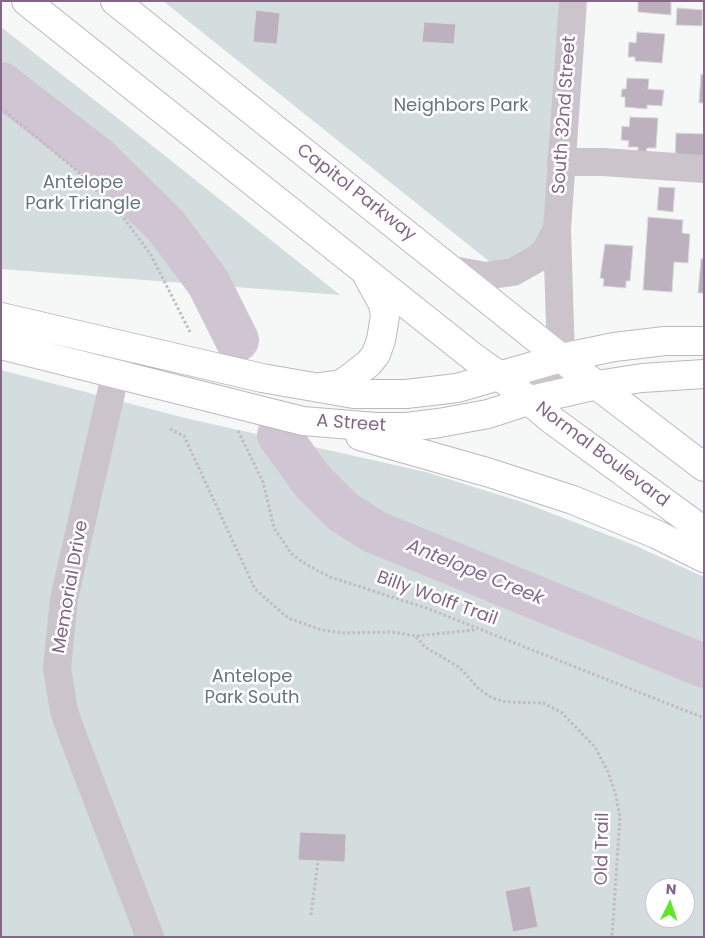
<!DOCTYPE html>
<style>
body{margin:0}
#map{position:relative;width:705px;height:938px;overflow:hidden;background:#f5f8f7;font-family:Poppins,sans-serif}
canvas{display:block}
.frame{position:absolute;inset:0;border:2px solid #846787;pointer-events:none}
.north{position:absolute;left:645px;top:878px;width:50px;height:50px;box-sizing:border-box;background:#fff;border:1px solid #cec2cf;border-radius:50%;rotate:4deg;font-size:14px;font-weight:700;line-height:20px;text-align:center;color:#846787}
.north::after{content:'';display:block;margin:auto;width:18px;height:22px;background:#60e627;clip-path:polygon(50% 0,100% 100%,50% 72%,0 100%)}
</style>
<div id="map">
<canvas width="705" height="938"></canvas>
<div class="frame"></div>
<div class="north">N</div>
</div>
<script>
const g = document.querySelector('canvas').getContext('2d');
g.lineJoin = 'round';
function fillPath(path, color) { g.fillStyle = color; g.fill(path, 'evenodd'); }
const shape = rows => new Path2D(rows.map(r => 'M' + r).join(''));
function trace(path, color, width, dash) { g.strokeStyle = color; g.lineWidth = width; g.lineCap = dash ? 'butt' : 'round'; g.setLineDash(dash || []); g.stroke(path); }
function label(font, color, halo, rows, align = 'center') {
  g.font = font + ' Poppins,sans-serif'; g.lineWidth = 5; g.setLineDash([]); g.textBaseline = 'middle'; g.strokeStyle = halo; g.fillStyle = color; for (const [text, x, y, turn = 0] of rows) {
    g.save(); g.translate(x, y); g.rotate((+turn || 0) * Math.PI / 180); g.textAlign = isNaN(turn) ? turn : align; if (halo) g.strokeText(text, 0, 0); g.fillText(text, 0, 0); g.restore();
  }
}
fillPath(shape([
 [163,1,573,1,557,229,505,274],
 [1,27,115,116,340,295,1,269],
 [1,370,185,418,426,472,522,502,634,545,704,577,704,937,1,937],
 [655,888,685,888,685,918,655,918]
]), '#d4dddd');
trace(shape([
 [1,84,98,159,166,226,208,282,237,340],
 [279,435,312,481,343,512,375,532,704,666]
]), '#d0c6d3', 44);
const building = shape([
 [638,1,671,1,671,15,638,12,638,1],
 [677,8,703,10,702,26,676,25,677,8],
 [256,10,280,13,277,44,253,42,256,10],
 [424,22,456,24,454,44,422,42,424,22],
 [637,32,665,34,662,63,635,61,635,57,628,57,629,42,636,43,637,32],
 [701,74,704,75,704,103,699,103,701,74],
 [627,78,649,79,648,89,664,90,662,106,647,105,647,109,625,107,625,97,621,97,622,89,626,89,627,78],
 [630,117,658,118,656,148,647,148,646,152,638,152,638,147,628,147,629,141,621,140,622,126,629,127,630,117],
 [676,133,704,134,704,160,675,158,676,133],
 [659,187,675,188,673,212,657,210,659,187],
 [648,217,683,220,682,233,690,234,688,263,674,262,672,292,643,290,648,217],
 [605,244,633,246,630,281,626,281,626,288,603,286,604,279,600,278,605,244],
 [701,259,704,259,704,293,698,293,701,259],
 [300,832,346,834,345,862,298,860,300,832],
 [530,886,538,927,513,932,505,891,530,886]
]);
fillPath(building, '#bdb1bf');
trace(building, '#d8dad9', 1);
const major = shape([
 [26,1,473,357,501,377,552,420,704,531],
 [115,1,561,358,704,467],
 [1,317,262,378,354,394,406,394,457,388,561,358,614,347,665,341,704,341],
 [1,345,303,421,376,427,407,427,439,423,488,414,531,400,597,385,642,378,704,374],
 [320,387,341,384,350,378,369,363,376,354,381,340,385,316,383,304,368,277],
 [360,436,490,473,573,500,658,535,704,558]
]);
trace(major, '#beb7bf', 30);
trace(shape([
 [1,108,74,168,123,217,151,255,190,332],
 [170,429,184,436,255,589,288,618,322,630,343,633,392,632,416,636,475,630],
 [238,431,263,482,274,528,291,553,302,562,330,577,429,609,704,718],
 [416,637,425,647,459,667,479,689,492,698,506,702,543,703,561,712,595,747,608,772,616,796,620,817,612,937],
 [311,915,318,861]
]), '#c1bbc1', 3, [2.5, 2.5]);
trace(shape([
 [561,162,603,162,704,169],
 [453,270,485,276,513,272,538,258,546,250,557,229],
 [122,345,64,599,57,668,64,711,72,734,150,937],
 [531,400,561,358,557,229,573,1]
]), '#cbc4cb', 28);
trace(major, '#fff', 28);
label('18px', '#66777e', '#fff', [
 ["Neighbors Park",461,106],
 ["Antelope",83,183],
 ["Park Triangle",83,204],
 ["Antelope",252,677],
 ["Park South",252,698]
]);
label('18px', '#846787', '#fff', [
 ["South 32nd Street",565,115,-86],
 ["Capitol Parkway",356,193,38],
 ["A Street",351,424,4],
 ["Normal Boulevard",602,455,37],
 ["Memorial Drive",71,587,-80],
 ["Billy Wolff Trail",437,599,20],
 ["Old Trail",603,849,-89]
]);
label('italic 19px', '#876d91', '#fff', [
 ["Antelope Creek",475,573,22]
]);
</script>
